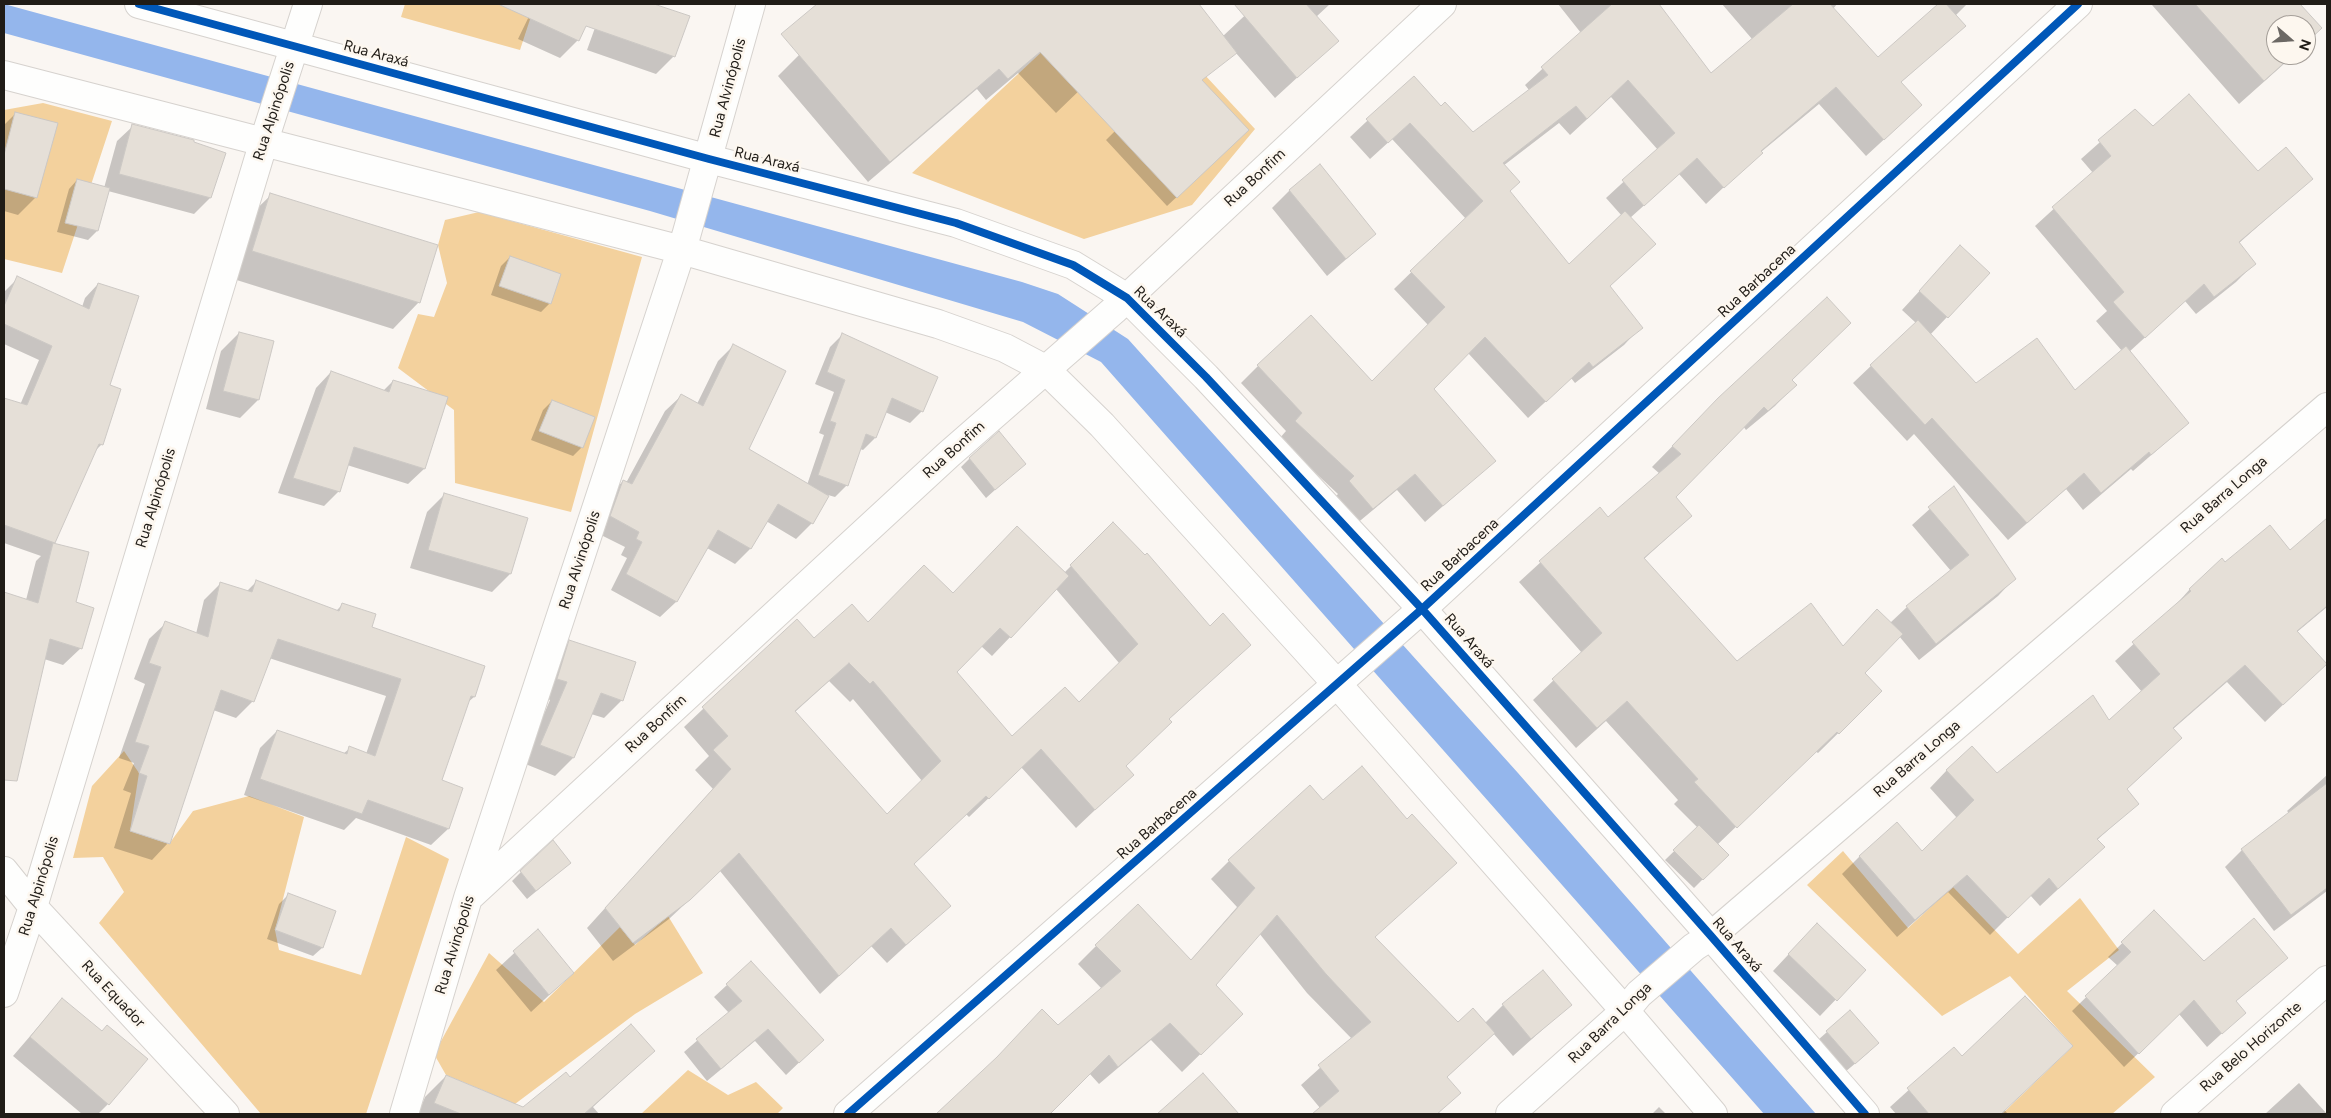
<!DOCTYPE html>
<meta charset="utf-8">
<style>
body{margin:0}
#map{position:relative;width:2331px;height:1118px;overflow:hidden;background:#faf6f2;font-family:Figtree,sans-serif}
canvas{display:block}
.frame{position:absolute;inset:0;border:5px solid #201c17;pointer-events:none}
.north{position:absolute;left:2266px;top:15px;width:50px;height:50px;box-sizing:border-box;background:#fdf7ef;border:1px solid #a59f99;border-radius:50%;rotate:109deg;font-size:14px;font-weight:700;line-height:20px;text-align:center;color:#201c17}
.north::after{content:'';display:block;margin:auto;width:18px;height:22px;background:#6c6864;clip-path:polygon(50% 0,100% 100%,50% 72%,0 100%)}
</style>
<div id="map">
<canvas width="2331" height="1118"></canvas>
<div class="frame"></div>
<div class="north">N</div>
</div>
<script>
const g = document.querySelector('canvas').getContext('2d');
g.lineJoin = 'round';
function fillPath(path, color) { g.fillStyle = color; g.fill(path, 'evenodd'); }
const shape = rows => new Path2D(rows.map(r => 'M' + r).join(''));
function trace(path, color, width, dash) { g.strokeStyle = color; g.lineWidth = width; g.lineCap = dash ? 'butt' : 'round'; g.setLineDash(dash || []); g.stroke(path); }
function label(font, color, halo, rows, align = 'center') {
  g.font = font + ' Figtree,sans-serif'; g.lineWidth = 5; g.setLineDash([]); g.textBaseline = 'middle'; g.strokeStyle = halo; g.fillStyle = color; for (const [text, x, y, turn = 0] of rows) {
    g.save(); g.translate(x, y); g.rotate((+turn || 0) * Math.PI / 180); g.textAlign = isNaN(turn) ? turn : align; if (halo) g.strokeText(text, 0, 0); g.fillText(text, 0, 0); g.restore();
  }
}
fillPath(shape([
 [405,4,535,4,520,50,401,17],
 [1093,4,1139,4,1255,129,1192,205,1084,239,912,173],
 [43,103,112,121,62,273,4,259,4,110],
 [479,212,642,257,571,512,455,483,454,410,398,368,418,314,434,317,447,283,438,245,445,220],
 [124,751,139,773,130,831,169,844,193,811,249,796,304,817,275,930,279,950,361,975,406,837,449,859,366,1114,261,1114,99,923,124,892,103,857,73,858,92,786],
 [1843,851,1908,928,1953,887,2018,954,2080,898,2119,950,2067,991,2155,1077,2112,1114,2002,1114,2073,1046,2010,976,1942,1016,1807,885],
 [668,916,703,973,635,1014,511,1107,487,1092,446,1075,434,1054,489,953,544,1002,620,927,635,945],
 [688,1070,728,1095,756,1082,783,1108,777,1114,641,1114]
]), '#f3d19d');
fillPath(shape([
 [4,4,1022,282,1058,294,1128,339,1518,773,1816,1114,1764,1114,1101,362,1023,322,650,211,4,33]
]), '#94b6ec');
fillPath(shape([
 [535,4,595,4,578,40,560,58,518,39],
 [608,4,650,4,688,17,674,56,656,74,587,50,601,11],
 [819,4,1169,4,1056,113,1018,73,986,100,977,89,868,182,778,76,799,55,859,76,814,8],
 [1257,4,1330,4,1316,17,1337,41,1275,98,1222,37],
 [1558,4,1657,4,1710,74,1752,39,1722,4,1837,4,1833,9,1878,59,1939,4,1967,4,1955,16,1964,26,1900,83,1903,122,1866,156,1819,104,1761,152,1706,204,1679,174,1630,218,1654,244,1609,287,1641,327,1624,345,1575,383,1571,378,1528,418,1468,353,1433,389,1494,461,1425,522,1397,490,1355,525,1333,499,1338,494,1279,439,1286,431,1241,383,1258,366,1372,383,1428,325,1394,289,1466,219,1392,139,1370,159,1350,137,1414,77,1441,108,1473,133,1529,90,1525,85,1581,33],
 [1611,97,1658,150,1606,198,1622,216,1569,266,1508,192,1503,166,1559,123,1570,135],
 [2153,4,2299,4,2321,28,2306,43,2306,25,2276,25,2276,55,2294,55,2239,104,2152,5],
 [2135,111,2153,128,2258,173,2311,179,2238,244,2254,264,2236,282,2196,314,2185,301,2129,352,2188,423,2133,471,2131,469,2083,510,2066,489,2008,540,1914,434,1907,441,1853,383,1916,323,1902,310,1960,247,1947,317,1930,335,1976,385,2075,392,2122,351,2096,321,2107,311,2035,226,2093,173,2081,159],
 [16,113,36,197,18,215,4,211,4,125],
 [133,126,225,154,210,198,194,214,108,191,97,231,88,240,57,232,69,189,77,180,104,188,117,141],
 [1115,131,1239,139,1167,206,1106,140],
 [1290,190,1375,234,1327,276,1272,208],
 [271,195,419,302,393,329,227,277,244,221],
 [510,257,550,303,541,312,491,295,501,266],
 [18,278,82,307,85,298,98,284,108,386,102,444,93,453,53,544,87,553,75,603,81,648,63,665,44,659,9,750,4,748,4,594,26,600,36,561,41,556,4,543,4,466,9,454,4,453,4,400,20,405,39,360,4,344,4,292],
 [239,333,258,400,240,418,206,409,221,351],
 [842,335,922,411,910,423,885,412,875,438,863,450,860,449,847,485,835,497,828,495,812,523,796,539,766,521,750,549,735,564,707,548,676,602,660,617,611,590,627,558,621,555,625,547,595,532,608,497,623,481,626,483,665,411,681,396,697,404,718,361,733,346,747,450,807,485,824,435,819,433,834,392,815,384,830,347],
 [331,372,383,391,393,381,446,398,424,469,408,484,347,465,339,491,324,506,278,493,316,388],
 [1791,381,1795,385,1775,406,1746,430,1743,426,1674,497,1691,516,1644,559,1737,662,1842,647,1890,623,1907,607,1951,571,1912,525,1954,487,2014,579,1998,596,1919,660,1899,636,1863,673,1881,691,1818,753,1815,751,1717,845,1727,855,1694,888,1665,860,1698,828,1674,804,1678,800,1606,721,1576,748,1533,700,1582,653,1519,582,1600,508,1608,518,1660,474,1652,467,1698,420],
 [552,401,582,447,573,456,531,440,543,410],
 [970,458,1024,464,986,498,961,467],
 [445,494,510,574,492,592,410,568,427,512],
 [2327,519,2327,607,2297,632,2308,681,2265,722,2227,682,2173,729,2181,738,2126,790,2137,804,2097,840,2085,864,2040,906,2030,895,1990,935,1948,892,1897,937,1842,874,1860,856,1922,853,1957,818,1930,788,1947,770,1997,775,2109,722,2142,692,2115,661,2173,608,2190,589,2225,563,2290,552],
 [1113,524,1209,627,1249,645,1168,720,1125,766,1113,793,1076,828,1021,767,969,817,966,814,913,865,949,906,887,963,871,946,820,994,720,871,669,919,613,961,587,928,713,789,695,770,709,756,684,727,797,620,814,639,952,595,1064,573],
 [1056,589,1119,663,1078,704,1012,738,955,672,981,646,992,656],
 [829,681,850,702,853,699,922,781,887,816,795,712],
 [256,582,336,611,342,605,371,628,484,667,474,697,467,703,440,781,448,829,431,845,356,818,344,830,244,795,260,748,277,731,343,754,350,748,366,754,386,696,269,658,253,701,236,718,213,710,168,843,152,860,114,848,131,793,123,790,134,763,119,758,145,684,134,679,149,639,166,623,196,634,204,600,220,584,246,592],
 [570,641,622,700,604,718,591,714,573,758,555,776,523,763,550,700,540,696,552,659],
 [2327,775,2327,891,2274,931,2225,867,2242,850,2290,814,2287,811],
 [1229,861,1374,938,1458,1024,1485,1023,1503,1005,1570,1005,1513,1056,1493,1033,1446,1078,1459,1093,1439,1112,1441,1114,1313,1114,1320,1108,1301,1085,1352,1039,1307,993,1259,933,1214,985,1223,1032,1182,1072,1151,1040,1099,1084,1089,1073,1048,1114,939,1114,952,1101,1058,1027,1102,989,1078,964,1096,946,1190,961,1237,907,1211,879],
 [570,863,527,899,512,881,521,872],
 [288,895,335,912,322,948,313,956,267,939,279,904],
 [2154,912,2204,963,2286,958,2235,1002,2244,1013,2207,1047,2179,1014,2124,1067,2072,1011,2118,966,2108,957],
 [538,931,573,973,531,1012,496,970],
 [1801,941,1864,970,1820,1016,1773,971],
 [727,985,810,1052,786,1075,755,1041,707,1081,684,1052,729,1013,714,997],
 [62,999,108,1104,98,1114,82,1114,13,1056],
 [1827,1032,1869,1052,1845,1072,1818,1040],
 [1954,1049,2007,1113,1896,1114,1890,1107],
 [654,1051,593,1107,599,1114,418,1114,425,1097,446,1076,524,1108,570,1079],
 [1203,1075,1228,1104,1219,1114,1159,1114],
 [2299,1083,2327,1114,2265,1114],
 [1659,1107,1666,1114,1652,1114]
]), '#0003');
const building = shape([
 [498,4,654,4,690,16,675,57,586,26,579,41,498,4],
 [817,4,1199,4,1237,53,1202,80,1249,130,1177,198,1040,52,1008,79,999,69,890,162,781,34,817,4],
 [1234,4,1306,4,1339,41,1297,78,1234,4],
 [1612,4,1659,4,1711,73,1793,4,1830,4,1878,57,1938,4,1946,4,1966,26,1901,82,1922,105,1884,140,1836,87,1761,151,1763,153,1724,188,1697,158,1644,206,1622,180,1675,133,1628,80,1587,119,1576,106,1503,163,1520,182,1510,191,1569,264,1625,211,1656,244,1610,286,1643,328,1593,367,1589,362,1546,402,1485,337,1434,389,1496,461,1443,506,1415,474,1373,509,1349,481,1354,476,1295,421,1302,413,1257,365,1311,315,1372,381,1445,307,1410,271,1483,201,1410,123,1388,143,1366,119,1414,76,1441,106,1445,102,1473,132,1548,75,1541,67,1612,4],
 [2195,4,2300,4,2322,28,2306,43,2306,25,2276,25,2276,55,2293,55,2264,81,2195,4],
 [2189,94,2258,171,2286,147,2313,179,2239,242,2256,264,2214,297,2204,284,2145,338,2113,302,2124,292,2052,207,2111,156,2098,140,2135,109,2153,126,2189,94],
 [15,112,58,123,37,198,4,189,4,155,15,112],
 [132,124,194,140,194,142,226,153,211,198,119,174,132,124],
 [1320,164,1376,234,1346,259,1289,190,1320,164],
 [77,179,110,188,98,231,65,223,77,179],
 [270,193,438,245,420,303,252,251,270,193],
 [1960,245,1990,273,1948,318,1919,291,1960,245],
 [510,256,561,274,551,304,499,286,510,256],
 [17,276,89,309,98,283,139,296,110,385,121,389,103,445,99,444,55,543,4,525,4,398,27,405,52,346,4,324,4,306,17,276],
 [1827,297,1851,323,1792,380,1797,385,1768,411,1764,407,1676,497,1692,516,1644,558,1737,661,1811,603,1843,646,1877,609,1903,634,1865,673,1882,691,1839,734,1837,732,1737,828,1694,782,1698,779,1627,701,1597,728,1552,679,1602,633,1539,561,1600,507,1608,517,1681,454,1672,446,1718,398,1827,297],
 [1918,320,1976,383,2037,338,2075,390,2126,346,2189,423,2151,455,2149,452,2101,493,2084,473,2027,523,1932,418,1925,425,1870,365,1918,320],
 [239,332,274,341,259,400,223,391,239,332],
 [842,333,938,377,923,412,892,398,876,438,866,434,848,486,818,475,836,423,830,421,845,380,827,372,842,333],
 [733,344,786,371,749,449,829,496,813,524,778,504,751,549,718,530,677,602,626,574,642,542,636,539,639,532,610,516,623,480,632,484,681,394,703,406,733,344],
 [331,371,389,392,393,380,448,397,425,469,354,447,340,492,293,478,331,371],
 [552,400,595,417,583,448,539,431,552,400],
 [999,431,1026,464,995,490,969,458,999,431],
 [1954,486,2016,579,1936,644,1906,606,1969,555,1928,507,1954,486],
 [444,493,528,518,511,574,428,550,444,493],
 [2327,518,2327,606,2297,631,2327,664,2283,705,2245,665,2173,728,2182,738,2127,789,2139,804,2097,839,2105,847,2058,889,2049,878,2008,918,1967,875,1915,920,1859,856,1897,822,1922,851,1974,800,1946,770,1972,746,1997,773,2093,695,2109,720,2160,674,2132,642,2191,591,2189,589,2222,558,2225,562,2270,525,2290,550,2327,518],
 [1113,522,1145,555,1147,553,1210,626,1223,613,1251,645,1169,719,1172,722,1126,766,1134,775,1095,810,1041,749,989,799,986,796,914,864,951,906,906,945,891,928,839,976,739,853,690,900,633,943,605,908,731,769,713,750,728,736,702,707,797,619,814,638,852,604,868,622,924,565,953,593,1017,526,1069,576,1011,638,1000,628,957,672,1012,736,1065,687,1079,702,1138,644,1070,565,1113,522],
 [849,663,870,684,873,681,941,761,887,814,795,711,849,663],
 [53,543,89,552,76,602,94,608,82,649,50,639,17,781,4,780,4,592,38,603,53,543],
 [256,580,339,611,342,603,376,614,372,627,485,666,475,697,471,696,442,780,463,788,449,829,368,800,362,814,260,779,277,730,347,754,349,746,375,756,401,679,278,639,254,702,221,690,170,844,130,831,147,776,139,773,149,746,135,742,161,667,149,663,165,621,208,637,220,582,252,592,256,580],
 [569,640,636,662,623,701,601,693,574,758,540,745,567,682,557,679,569,640],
 [1362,766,1407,819,1412,814,1457,863,1375,937,1458,1022,1473,1008,1495,1033,1447,1077,1461,1093,1437,1114,1312,1114,1339,1091,1318,1065,1371,1022,1326,974,1277,915,1216,985,1243,1014,1201,1055,1170,1023,1118,1067,1109,1055,1050,1114,936,1114,997,1057,1042,1009,1058,1025,1121,971,1095,945,1138,904,1191,960,1255,888,1228,860,1310,785,1323,800,1362,766],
 [2327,783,2327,888,2291,915,2241,849,2327,783],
 [1699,825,1729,855,1703,880,1673,850,1699,825],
 [553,840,571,863,536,891,520,871,553,840],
 [288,893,336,911,323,948,275,930,288,893],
 [2154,910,2204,961,2254,918,2288,958,2236,1001,2246,1013,2222,1034,2194,1000,2139,1054,2085,996,2131,952,2121,942,2154,910],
 [1817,923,1866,970,1837,1001,1788,954,1817,923],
 [538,929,574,973,549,995,513,951,538,929],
 [751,961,824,1040,799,1063,768,1029,721,1069,696,1039,742,1001,726,984,751,961],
 [1543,970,1572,1005,1531,1039,1502,1004,1543,970],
 [2025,996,2073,1046,2001,1114,1929,1114,1907,1088,1954,1047,1962,1056,2025,996],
 [62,998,102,1031,107,1025,148,1059,109,1105,30,1037,62,998],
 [1850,1010,1879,1043,1855,1064,1826,1031,1850,1010],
 [631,1024,655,1051,584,1114,461,1114,434,1103,446,1075,523,1107,566,1072,570,1077,631,1024],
 [1203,1073,1239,1114,1157,1114,1203,1073]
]);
fillPath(building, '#e5dfd7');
trace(building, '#ccc8c4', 1);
const street = shape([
 [139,4,709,159,956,223,1073,265,1127,298,1206,377,1422,609,1711,936,1865,1114],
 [4,75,682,250,938,324,1005,348,1045,369,1102,425,1337,684,1625,1011,1713,1114],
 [4,871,33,907,225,1114],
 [468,898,948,455,1114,310,1442,4],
 [4,993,33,907,264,141,308,4],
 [404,1114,468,898,686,236,751,4],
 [848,1114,1422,609,2078,4],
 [1510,1114,1625,1011,1639,994,1694,947,1711,936,2327,407],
 [2175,1114,2327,980]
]);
trace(street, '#d6d2ce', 30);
trace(street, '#fefefd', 28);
trace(shape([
 [139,4,709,159,956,223,1073,265,1127,298,1206,377,1422,609,1711,936,1865,1114],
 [848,1114,1422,609,2078,4]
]), '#0057b8', 8);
label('15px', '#201c17', '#fdf7ef', [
 ["Rua Araxá",376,54,15],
 ["Rua Alvinópolis",728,88,-75],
 ["Rua Alpinópolis",274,111,-72],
 ["Rua Araxá",767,160,14],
 ["Rua Bonfim",1255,178,-43],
 ["Rua Barbacena",1757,281,-43],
 ["Rua Araxá",1160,312,44],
 ["Rua Bonfim",954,450,-42],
 ["Rua Barra Longa",2224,495,-41],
 ["Rua Alpinópolis",156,498,-73],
 ["Rua Barbacena",1460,555,-43],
 ["Rua Alvinópolis",580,560,-72],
 ["Rua Araxá",1469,641,49],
 ["Rua Bonfim",656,724,-43],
 ["Rua Barra Longa",1917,759,-41],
 ["Rua Barbacena",1157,824,-41],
 ["Rua Alpinópolis",39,886,-73],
 ["Rua Alvinópolis",455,945,-73],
 ["Rua Araxá",1737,945,49],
 ["Rua Equador",113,994,47],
 ["Rua Barra Longa",1610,1023,-44],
 ["Rua Belo Horizonte",2251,1047,-41]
]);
</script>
